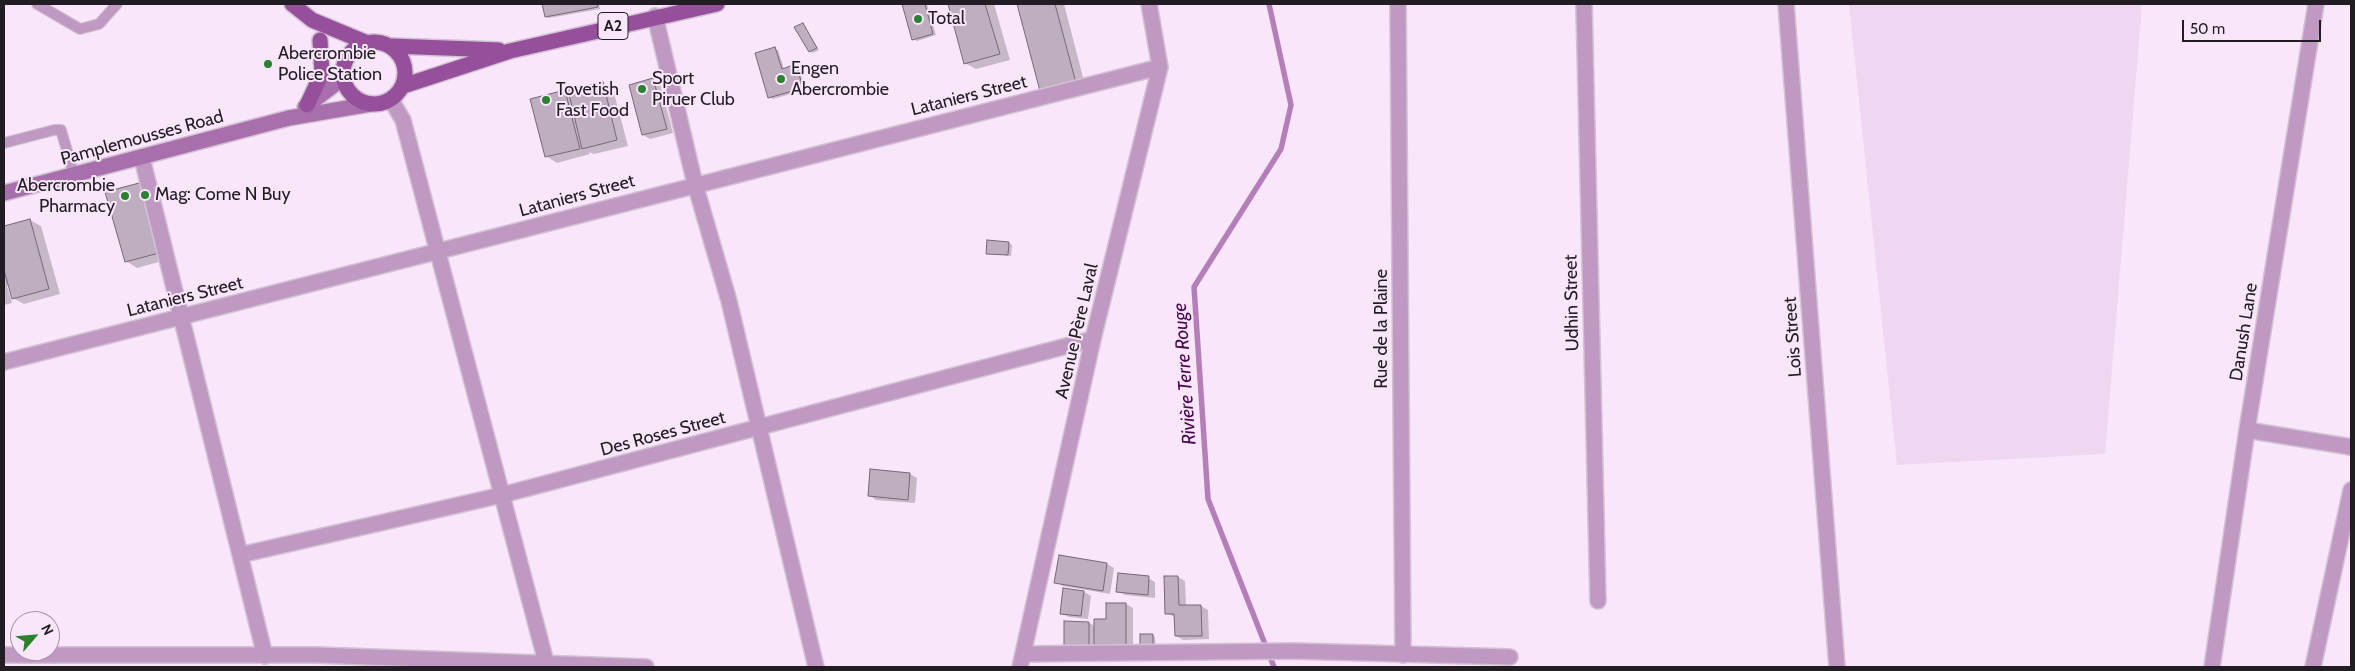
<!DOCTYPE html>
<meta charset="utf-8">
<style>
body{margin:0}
#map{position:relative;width:2355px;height:671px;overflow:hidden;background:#f9e6fa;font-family:Cabin,sans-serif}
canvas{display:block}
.frame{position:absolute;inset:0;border:5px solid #221c23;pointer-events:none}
.north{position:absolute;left:10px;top:611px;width:50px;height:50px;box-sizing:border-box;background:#f9e6fa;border:1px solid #a395a4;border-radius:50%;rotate:63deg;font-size:14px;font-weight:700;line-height:20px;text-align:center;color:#221c23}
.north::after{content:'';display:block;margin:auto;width:18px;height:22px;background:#2a8230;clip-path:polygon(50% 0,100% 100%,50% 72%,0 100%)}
.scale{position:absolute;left:2182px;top:20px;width:139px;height:22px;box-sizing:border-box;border:2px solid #221c23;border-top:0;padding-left:6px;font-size:15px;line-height:18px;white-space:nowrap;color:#221c23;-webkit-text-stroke:4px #f9e6fa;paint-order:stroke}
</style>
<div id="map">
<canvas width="2355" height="671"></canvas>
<div class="frame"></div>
<div class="north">N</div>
<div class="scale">50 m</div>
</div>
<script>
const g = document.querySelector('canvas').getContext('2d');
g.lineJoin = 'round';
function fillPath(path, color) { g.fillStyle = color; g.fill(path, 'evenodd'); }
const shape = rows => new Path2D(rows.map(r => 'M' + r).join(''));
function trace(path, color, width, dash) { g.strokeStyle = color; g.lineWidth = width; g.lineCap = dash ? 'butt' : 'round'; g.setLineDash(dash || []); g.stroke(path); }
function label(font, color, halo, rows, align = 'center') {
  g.font = font + ' Cabin,sans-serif'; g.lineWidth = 4; g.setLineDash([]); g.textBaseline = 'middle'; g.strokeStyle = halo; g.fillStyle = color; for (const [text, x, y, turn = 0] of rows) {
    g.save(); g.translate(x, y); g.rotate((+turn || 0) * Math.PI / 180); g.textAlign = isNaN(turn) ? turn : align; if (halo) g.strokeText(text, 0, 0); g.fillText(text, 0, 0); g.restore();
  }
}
fillPath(shape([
 [1849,4,2142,4,2105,454,1897,465]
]), '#efd7f1');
fillPath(shape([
 [543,4,599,4,600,9,549,18,546,17],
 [903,4,927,4,936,35,917,41,914,39],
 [949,4,994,4,1010,60,976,69,965,63],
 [1018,4,1064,4,1086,89,1041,90],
 [803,24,819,50,813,53,809,51],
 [775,49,778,50,784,69,796,66,799,68,805,90,773,99,769,97],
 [653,79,660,84,673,133,650,139,643,135],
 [602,83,613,89,628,146,594,154,589,152,590,154,557,163,546,156,565,91,570,94],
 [107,193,173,258,137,268,126,261],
 [30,220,41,226,60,294,24,304,13,298,9,285,7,286,12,303,4,305,4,227],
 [1009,243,1012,245,1011,256,987,253],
 [871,471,910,474,917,478,915,503,876,500,869,495],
 [1060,557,1107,564,1114,568,1110,594,1063,586,1056,582],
 [1165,577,1178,577,1185,581,1186,606,1201,606,1208,610,1209,639,1183,640,1176,636,1175,617,1166,613],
 [1148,578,1155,582,1155,598,1125,595,1118,591],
 [1083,591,1091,596,1088,619,1069,617,1061,613],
 [1126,604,1133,608,1133,649,1102,649,1096,645,1096,650,1072,650,1089,623,1095,626,1107,620],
 [1152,635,1155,637,1156,648,1144,648]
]), '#0003');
trace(shape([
 [1269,4,1291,105,1281,149,1194,287,1208,499,1274,667]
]), '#b47fb8', 5.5);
const building = shape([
 [542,4,597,4,598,7,545,17,542,4],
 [902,4,925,4,933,34,912,40,902,4],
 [948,4,985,4,1000,54,964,64,948,4],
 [1017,4,1055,4,1076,83,1040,91,1017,4],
 [803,23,817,48,809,52,794,27,803,23],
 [775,47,782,69,796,64,803,88,768,98,755,53,775,47],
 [653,78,667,129,642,135,629,85,653,78],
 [603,82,617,140,582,149,568,90,603,82],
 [565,90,580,149,545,157,530,99,565,90],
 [143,182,163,252,125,262,105,192,143,182],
 [30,219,49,289,12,299,4,270,4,226,30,219],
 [987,240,1009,242,1008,255,986,254,987,240],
 [870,469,910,473,908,500,868,496,870,469],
 [1059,555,1107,563,1103,591,1054,583,1059,555],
 [1118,573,1149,576,1148,595,1116,592,1118,573],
 [1164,576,1178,576,1179,605,1201,605,1202,636,1175,636,1174,614,1165,614,1164,576],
 [1063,588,1084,591,1081,616,1060,614,1063,588],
 [1106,603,1126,603,1126,646,1094,645,1094,619,1106,619,1106,603],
 [1064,621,1089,622,1089,647,1064,647,1064,621],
 [1140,634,1153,634,1153,647,1140,647,1140,634],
 [394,662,422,664,421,667,393,667,394,662]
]);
fillPath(building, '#bfadc0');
trace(building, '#776778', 1);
const service = shape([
 [37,4,80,29,99,24,117,4],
 [4,143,54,130,61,130,74,175]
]);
const minor = shape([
 [1398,4,1403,655],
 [1584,4,1598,601],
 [1786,4,1837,667],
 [655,16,695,184,729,301,816,667],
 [391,100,403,120,546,662],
 [142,158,265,656],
 [4,362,1160,67],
 [2247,430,2351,447],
 [240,555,502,495,1093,339],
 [1025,654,1293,651,1510,657],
 [4,655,316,655,646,667],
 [1020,667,1093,339,1160,67,1149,4],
 [2212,667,2247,430,2316,4],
 [2313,667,2351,490]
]);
const secondary = shape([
 [305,107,343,78],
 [4,193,289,118,371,104]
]);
const primary = shape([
 [292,4,312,20,365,42],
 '343 73a31 31 0 1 1 62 0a31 31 0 1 1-62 0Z',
 [392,46,499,50],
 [403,86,510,51,717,4],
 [307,105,322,73,320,40]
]);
trace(service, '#d2c2d3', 12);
trace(minor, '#d2c2d3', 18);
trace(secondary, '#d2c2d3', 18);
trace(primary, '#d2c2d3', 18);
trace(service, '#c099c2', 10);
trace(minor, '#c099c2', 15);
trace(secondary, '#a86fac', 15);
trace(primary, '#964f9b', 15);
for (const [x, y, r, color] of [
 [918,19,5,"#2a8230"],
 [268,64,5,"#2a8230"],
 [781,79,5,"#2a8230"],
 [642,89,5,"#2a8230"],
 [546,100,5,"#2a8230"],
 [145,195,5,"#2a8230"],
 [125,196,5,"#2a8230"]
]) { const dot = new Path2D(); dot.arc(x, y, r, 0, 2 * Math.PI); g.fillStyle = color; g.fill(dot); trace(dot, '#f9e6fa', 2); }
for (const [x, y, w] of [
 [613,26,30]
]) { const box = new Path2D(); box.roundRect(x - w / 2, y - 13.5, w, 27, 4); g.fillStyle = '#f9e6fa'; g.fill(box); trace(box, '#221c23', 1); }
label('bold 16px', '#221c23', null, [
 ["A2",613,26]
]);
label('18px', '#221c23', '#f9e6fa', [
 ["Total",928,19],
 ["Abercrombie",278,54],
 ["Police Station",278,75],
 ["Engen",791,69],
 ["Abercrombie",791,90],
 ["Sport",652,79],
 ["Piruer Club",652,100],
 ["Tovetish",556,90],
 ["Fast Food",556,111],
 ["Abercrombie",115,186,"right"],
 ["Pharmacy",115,207,"right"],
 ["Mag: Come N Buy",155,195]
], 'left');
label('18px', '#221c23', '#f9e6fa', [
 ["Lataniers Street",969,96,-14],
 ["Pamplemousses Road",142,138,-15],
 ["Lataniers Street",577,196,-15],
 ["Lataniers Street",185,297,-14],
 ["Udhin Street",1572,303,-91],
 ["Rue de la Plaine",1382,329,-90],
 ["Avenue Père Laval",1077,331,-77],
 ["Danush Lane",2244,332,-81],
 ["Lois Street",1793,337,-94],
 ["Des Roses Street",663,434,-15]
]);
label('italic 19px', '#4a0550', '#f9e6fa', [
 ["Rivière Terre Rouge",1185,374,-94]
]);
</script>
